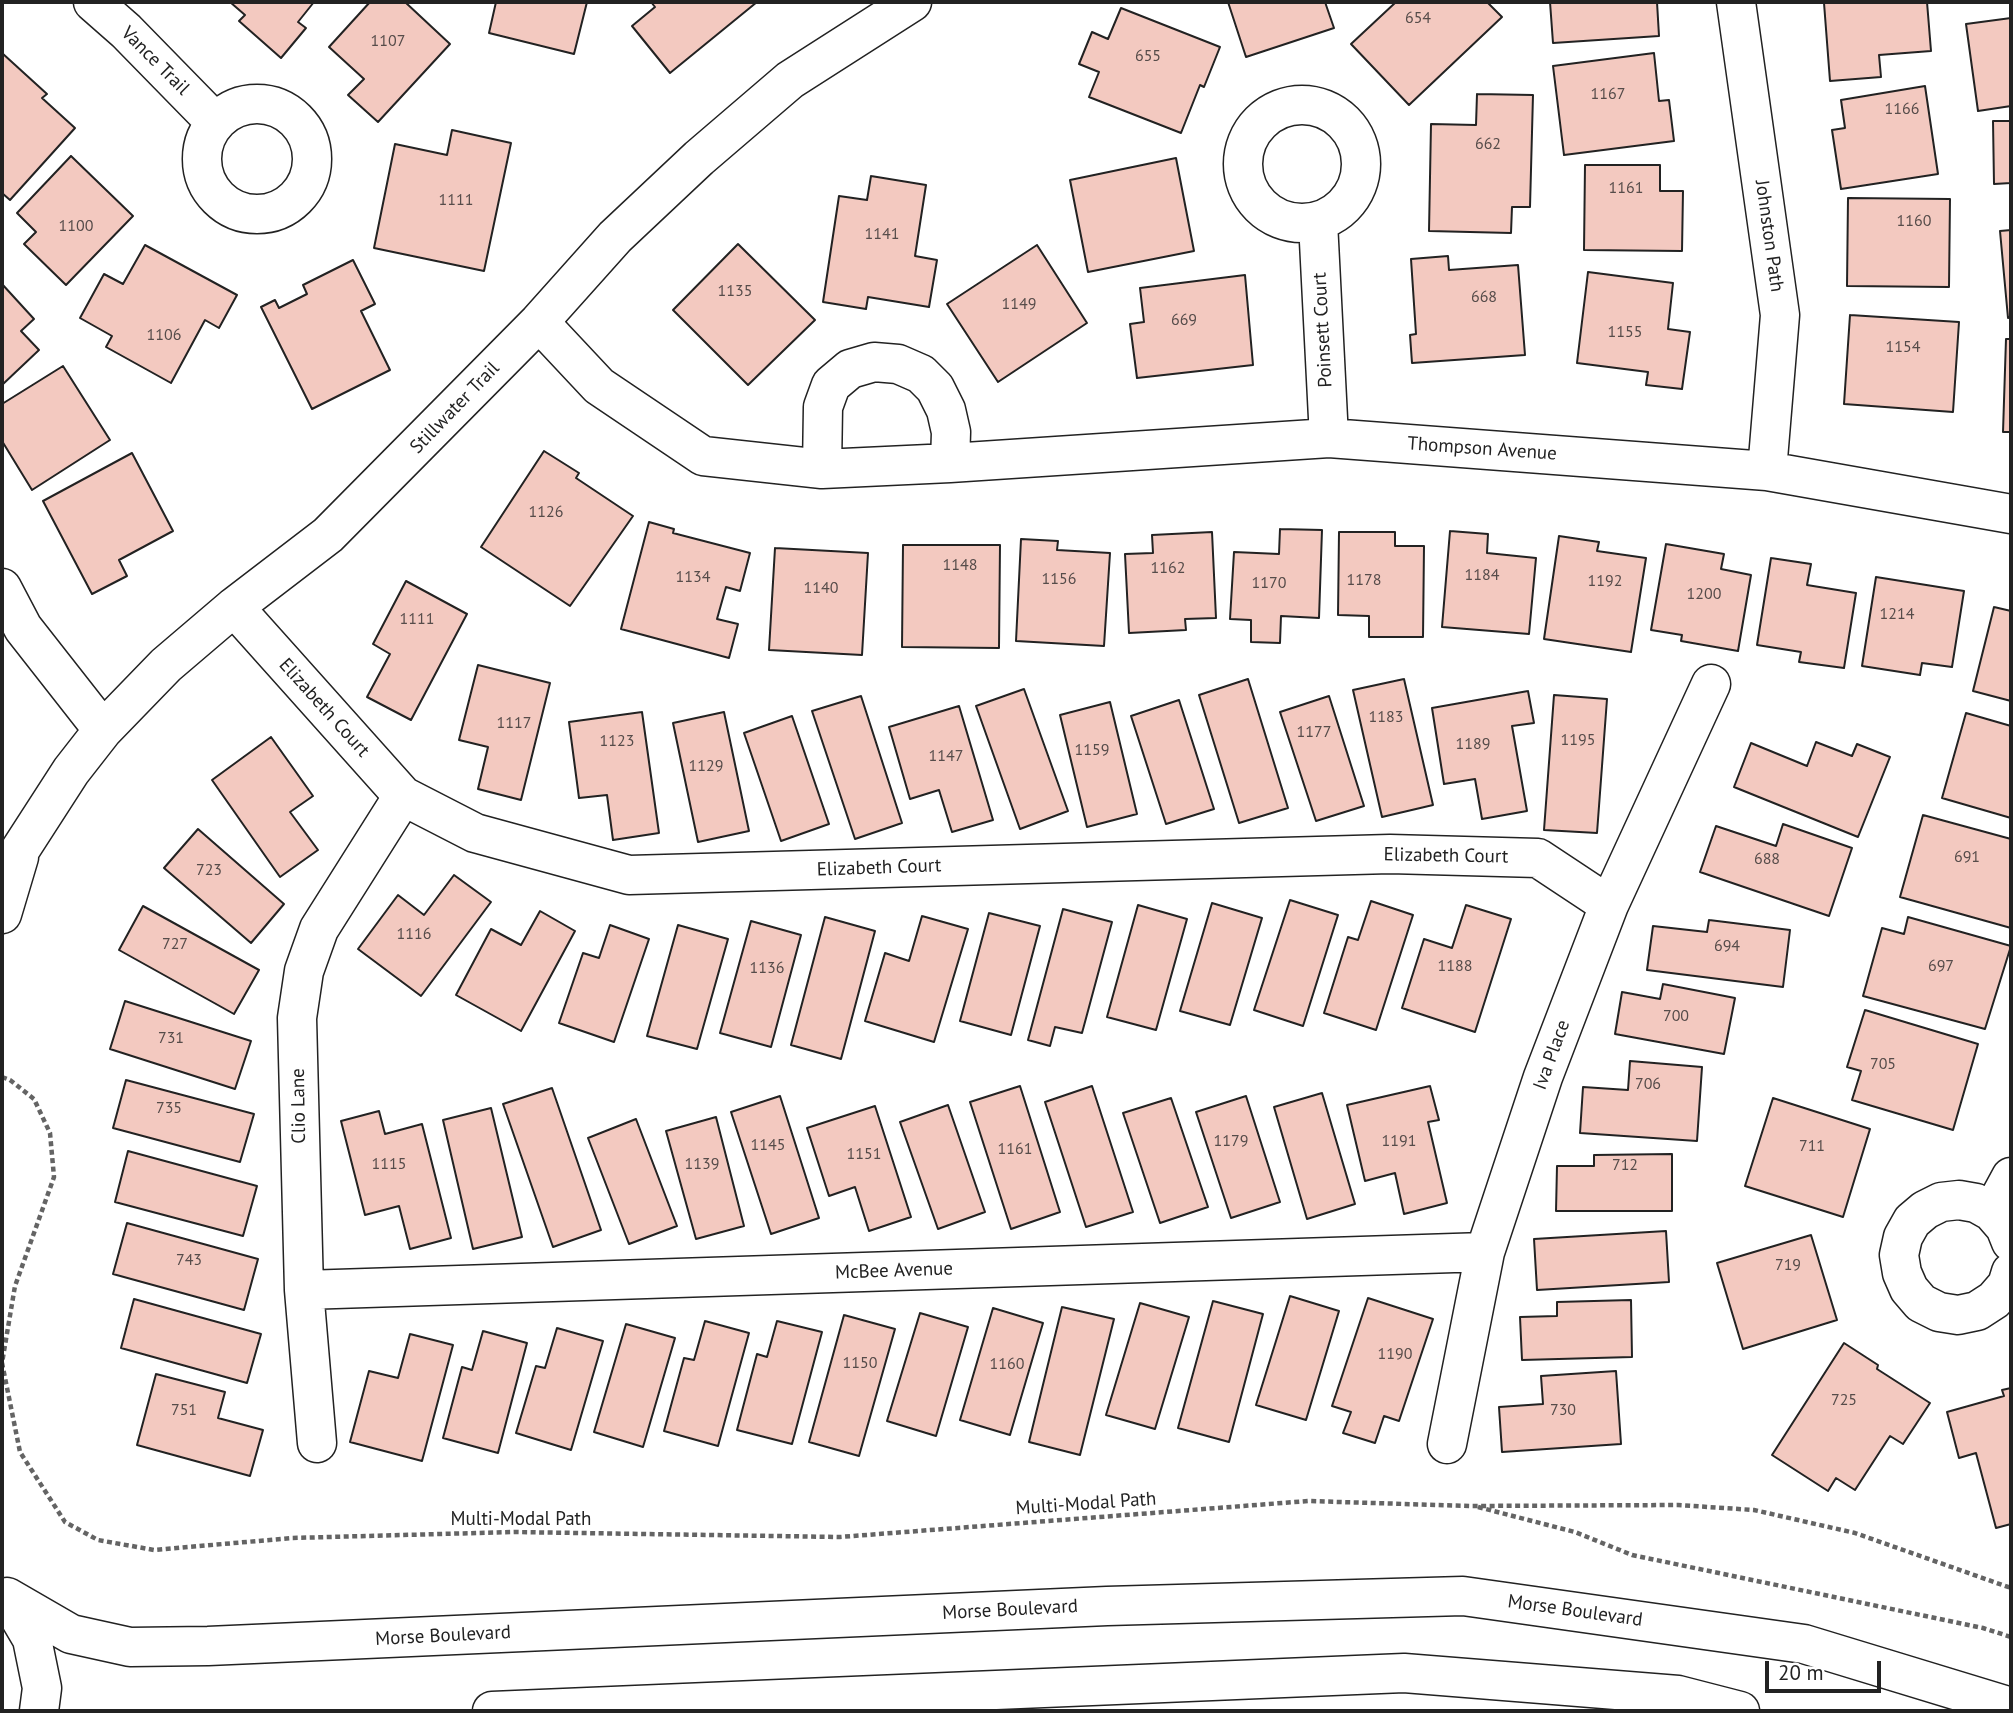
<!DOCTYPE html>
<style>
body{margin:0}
#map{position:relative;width:2013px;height:1713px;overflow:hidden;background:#fff;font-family:"PT Sans",sans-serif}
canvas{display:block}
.frame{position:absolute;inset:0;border:4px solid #222;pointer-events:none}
.scale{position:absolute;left:1765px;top:1661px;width:116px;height:32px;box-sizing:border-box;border:4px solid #222;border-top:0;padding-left:9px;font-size:21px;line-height:24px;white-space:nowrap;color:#222;-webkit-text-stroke:5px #fff;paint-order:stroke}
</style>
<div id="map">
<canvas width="2013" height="1713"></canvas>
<div class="frame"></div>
<div class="scale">20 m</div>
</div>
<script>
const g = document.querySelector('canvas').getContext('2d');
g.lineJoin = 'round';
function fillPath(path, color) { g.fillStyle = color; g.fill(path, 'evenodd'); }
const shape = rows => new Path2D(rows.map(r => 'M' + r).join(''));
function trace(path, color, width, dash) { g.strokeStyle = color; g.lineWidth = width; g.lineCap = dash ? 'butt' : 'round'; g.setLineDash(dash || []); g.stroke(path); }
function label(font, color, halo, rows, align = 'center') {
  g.font = font + ' "PT Sans",sans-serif'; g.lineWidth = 5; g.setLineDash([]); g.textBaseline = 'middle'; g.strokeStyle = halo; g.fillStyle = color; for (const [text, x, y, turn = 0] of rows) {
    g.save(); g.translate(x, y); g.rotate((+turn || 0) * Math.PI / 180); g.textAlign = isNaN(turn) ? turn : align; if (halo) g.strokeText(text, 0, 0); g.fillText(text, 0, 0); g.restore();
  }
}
const building = shape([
 [230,2,314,2,298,22,306,28,281,58,239,21,245,15,230,2],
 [370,2,405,2,450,44,378,122,348,95,364,79,329,47,370,2],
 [496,2,587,2,574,54,489,33,496,2],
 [651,2,757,2,670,73,632,26,655,7,651,2],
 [1228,2,1325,2,1334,28,1246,57,1228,2],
 [1396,2,1487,2,1502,17,1409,105,1351,44,1396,2],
 [1550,2,1657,2,1659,36,1553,43,1550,2],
 [1819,2,1927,2,1931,51,1879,55,1881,77,1830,81,1824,3,1819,2],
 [1121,8,1220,47,1204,87,1200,85,1181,133,1089,97,1099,72,1079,64,1092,32,1108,39,1121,8],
 [2011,18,2011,106,1978,111,1966,24,2011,18],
 [2,53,47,94,42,98,75,128,10,200,2,193,2,53],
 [1654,53,1659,101,1669,100,1674,141,1564,155,1553,66,1654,53],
 [1925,86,1938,174,1841,189,1832,130,1845,128,1841,100,1925,86],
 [1477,94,1533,95,1530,207,1512,207,1511,233,1429,231,1431,124,1476,125,1477,94],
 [1993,121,2011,121,2011,183,1994,184,1993,121],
 [452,130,511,143,484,271,374,248,395,144,447,155,452,130],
 [71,156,133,216,66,285,24,244,36,232,17,213,71,156],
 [1176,158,1194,251,1088,272,1070,180,1176,158],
 [1585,165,1660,165,1660,191,1683,191,1682,251,1584,250,1585,165],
 [871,176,926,185,915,256,937,260,929,307,868,297,866,309,823,302,839,196,867,200,871,176],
 [1848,198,1950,199,1949,287,1847,286,1848,198],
 [2011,230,2011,317,2008,318,2000,231,2011,230],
 [738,244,815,320,748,385,673,310,738,244],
 [145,245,237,295,219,328,205,320,171,383,106,347,112,336,80,318,104,274,123,284,145,245],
 [1037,245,1087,323,998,382,947,304,1037,245],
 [1448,256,1449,270,1518,265,1525,355,1412,363,1410,335,1416,334,1411,259,1448,256],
 [353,260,375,304,361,311,390,370,312,409,261,307,275,300,279,308,307,294,303,285,353,260],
 [1588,272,1673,283,1668,329,1690,332,1682,389,1646,385,1648,372,1577,363,1588,272],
 [1245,275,1253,365,1137,378,1130,324,1144,322,1140,288,1245,275],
 [2,284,34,319,21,331,39,350,2,385,2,284],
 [1850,315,1959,322,1953,412,1844,404,1850,315],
 [2006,339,2011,339,2011,432,2003,432,2006,339],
 [63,366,110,440,32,490,2,441,2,404,63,366],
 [544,451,579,473,576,478,633,516,570,606,481,547,544,451],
 [132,453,173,531,119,560,127,576,92,594,43,501,132,453],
 [649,522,674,529,673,533,750,553,740,591,726,587,717,619,738,624,729,658,621,629,649,522],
 [1280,529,1322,530,1319,618,1281,616,1280,643,1251,642,1251,620,1230,619,1234,552,1279,554,1280,529],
 [1450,531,1488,534,1487,553,1536,558,1529,634,1442,627,1450,531],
 [1212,532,1216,618,1185,619,1186,630,1129,633,1125,554,1153,553,1152,535,1212,532],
 [1339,532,1395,532,1395,546,1424,546,1423,637,1369,637,1369,616,1338,615,1339,532],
 [1559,536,1599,542,1597,551,1646,558,1631,652,1544,639,1559,536],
 [1021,539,1058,541,1057,550,1110,553,1104,646,1016,641,1021,539],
 [1666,544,1724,554,1721,569,1751,575,1738,651,1681,641,1682,635,1651,630,1666,544],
 [903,545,1000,545,999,648,902,647,903,545],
 [775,548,868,553,862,655,769,650,775,548],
 [1771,558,1811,564,1807,585,1856,593,1844,668,1799,662,1801,652,1757,645,1771,558],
 [1876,577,1964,591,1952,667,1922,663,1920,675,1862,666,1876,577],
 [406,581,467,614,411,720,367,697,390,654,373,644,406,581],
 [1994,607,2011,611,2011,701,1973,691,1994,607],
 [478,665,550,683,521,800,478,789,488,747,459,740,478,665],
 [1248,679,1288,808,1239,823,1199,695,1248,679],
 [1404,679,1433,805,1382,817,1353,690,1404,679],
 [1024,689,1068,811,1020,829,976,706,1024,689],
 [1528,691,1534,723,1512,726,1527,811,1482,819,1475,779,1444,784,1432,708,1528,691],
 [1554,695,1607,699,1597,833,1544,830,1554,695],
 [861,696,902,823,855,839,812,711,861,696],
 [1329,696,1364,806,1316,821,1280,712,1329,696],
 [1179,700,1214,809,1166,824,1131,716,1179,700],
 [1110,702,1137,814,1087,827,1060,715,1110,702],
 [959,706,993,820,952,832,939,790,910,799,889,727,959,706],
 [642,712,659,833,613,840,607,795,579,798,569,722,642,712],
 [724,712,749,831,698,842,673,723,724,712],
 [1966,713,2011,726,2011,818,1942,798,1966,713],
 [792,716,829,824,781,841,744,733,792,716],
 [271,737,313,796,290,812,318,850,280,877,212,780,271,737],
 [1816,742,1852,756,1857,744,1890,757,1858,837,1734,787,1751,743,1807,766,1816,742],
 [1923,815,2011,839,2011,928,1900,897,1923,815],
 [1783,824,1852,848,1829,916,1700,872,1716,826,1776,846,1783,824],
 [198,829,284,904,251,943,164,868,198,829],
 [454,875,491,902,421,996,358,949,398,895,424,915,454,875],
 [1290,900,1338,915,1303,1026,1254,1010,1290,900],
 [1371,901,1413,915,1376,1030,1324,1013,1348,937,1358,940,1371,901],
 [1212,903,1262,918,1230,1025,1180,1011,1212,903],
 [1138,905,1187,919,1156,1030,1107,1017,1138,905],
 [1466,905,1511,919,1475,1032,1402,1008,1424,939,1452,948,1466,905],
 [143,906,259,970,234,1014,119,950,143,906],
 [1063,909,1112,922,1082,1033,1055,1027,1050,1046,1028,1040,1063,909],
 [540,911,575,931,521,1031,456,995,491,929,521,945,540,911],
 [989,913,1040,926,1011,1035,960,1021,989,913],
 [922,916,968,929,934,1042,865,1021,885,953,909,961,922,916],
 [825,917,875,931,841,1059,791,1045,825,917],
 [1908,917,2011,946,1985,1029,1863,996,1882,928,1904,934,1908,917],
 [1709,920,1790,930,1783,987,1647,970,1653,926,1707,932,1709,920],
 [751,921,801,935,771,1047,720,1033,751,921],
 [610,925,649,939,614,1042,559,1023,583,953,599,958,610,925],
 [678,925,728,939,697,1049,647,1036,678,925],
 [1663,984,1735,998,1724,1054,1615,1034,1622,992,1660,999,1663,984],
 [125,1001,251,1041,235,1089,110,1049,125,1001],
 [1865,1010,1978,1044,1953,1130,1852,1100,1861,1071,1847,1067,1865,1010],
 [1630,1061,1702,1067,1697,1141,1580,1133,1583,1087,1628,1090,1630,1061],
 [126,1080,254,1114,240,1162,113,1128,126,1080],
 [1020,1086,1060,1212,1011,1229,970,1102,1020,1086],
 [1092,1086,1133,1212,1086,1227,1045,1102,1092,1086],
 [1430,1086,1439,1120,1428,1122,1447,1203,1404,1214,1395,1173,1365,1181,1347,1105,1430,1086],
 [552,1088,601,1230,553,1247,503,1104,552,1088],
 [1322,1093,1355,1204,1307,1219,1274,1107,1322,1093],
 [780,1096,819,1218,771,1234,731,1112,780,1096],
 [1246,1096,1280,1202,1231,1218,1196,1112,1246,1096],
 [1171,1098,1208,1207,1160,1223,1123,1113,1171,1098],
 [1773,1098,1870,1129,1843,1217,1745,1186,1773,1098],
 [948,1105,985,1212,938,1229,900,1122,948,1105],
 [875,1106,911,1217,869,1231,855,1187,829,1196,807,1128,875,1106],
 [491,1108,522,1237,473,1249,443,1120,491,1108],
 [379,1111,385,1134,422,1124,451,1238,410,1249,399,1206,365,1215,341,1121,379,1111],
 [716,1117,744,1226,696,1239,666,1131,716,1117],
 [636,1119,677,1226,629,1244,588,1138,636,1119],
 [128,1151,257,1186,243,1236,115,1202,128,1151],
 [1672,1154,1672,1211,1556,1211,1557,1166,1594,1166,1594,1155,1672,1154],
 [127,1223,258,1259,244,1310,113,1274,127,1223],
 [1666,1231,1669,1282,1537,1290,1534,1239,1666,1231],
 [1811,1235,1837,1320,1743,1349,1717,1263,1811,1235],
 [1290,1296,1339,1311,1306,1420,1256,1405,1290,1296],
 [1368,1298,1433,1319,1399,1421,1384,1416,1375,1443,1343,1433,1351,1412,1332,1406,1368,1298],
 [134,1299,261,1334,247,1383,121,1348,134,1299],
 [1631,1300,1632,1357,1522,1360,1520,1317,1557,1316,1557,1302,1631,1300],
 [1213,1301,1263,1314,1229,1442,1178,1428,1213,1301],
 [1140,1303,1189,1317,1155,1429,1106,1415,1140,1303],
 [1062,1307,1114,1319,1080,1455,1029,1442,1062,1307],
 [993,1308,1043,1323,1010,1435,960,1420,993,1308],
 [920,1313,968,1327,936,1436,887,1421,920,1313],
 [844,1315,895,1329,859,1456,809,1442,844,1315],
 [705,1321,749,1333,718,1446,664,1431,684,1358,694,1360,705,1321],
 [777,1321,822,1332,792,1444,737,1430,757,1354,767,1357,777,1321],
 [626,1324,675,1338,643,1447,594,1432,626,1324],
 [557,1328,603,1341,571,1450,516,1433,536,1366,545,1368,557,1328],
 [483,1331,527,1343,498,1453,443,1438,462,1367,472,1370,483,1331],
 [410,1334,453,1345,422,1461,350,1442,369,1371,398,1378,410,1334],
 [1844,1343,1878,1365,1877,1369,1930,1403,1903,1444,1890,1436,1855,1490,1836,1478,1828,1491,1772,1455,1844,1343],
 [1616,1371,1621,1444,1502,1452,1499,1407,1543,1404,1541,1376,1616,1371],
 [156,1374,225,1392,218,1418,263,1430,250,1476,137,1445,156,1374],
 [2011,1388,2011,1524,1996,1528,1976,1453,1959,1458,1947,1412,2004,1396,2002,1390,2011,1388]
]);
fillPath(building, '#f3c9c0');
trace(building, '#222', 2);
const minor = shape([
 [93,2,126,31,215,122],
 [1736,2,1780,315,1767,471],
 '202 159a55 55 0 1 1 110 0a55 55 0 1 1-110 0Z',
 '1243 164a59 59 0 1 1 118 0a59 59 0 1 1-118 0Z',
 [1318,222,1329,438],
 [539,322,599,386,703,456,822,469,950,463,1329,438,1767,471,2011,514],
 [822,469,823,407,831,385,850,369,874,362,898,364,921,374,935,388,946,410,951,432,950,463],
 [2,588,23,628,103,730],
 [234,607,403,796,475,833,629,875,1390,854,1538,858,1609,905],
 [2,878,71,771,103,730,166,665,234,607,328,535,539,322,615,237,699,158,790,80,912,2],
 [2,914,19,857],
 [1992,1212,2011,1177],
 [2011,1242,2005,1227,1992,1212,1976,1203,1959,1200,1941,1202,1925,1210,1912,1221,1903,1237,1899,1255,1902,1273,1909,1289,1921,1303,1939,1312,1958,1315,1977,1311,1994,1300,2007,1285,2011,1272],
 [304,1290,1485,1252],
 [317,1443,304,1290,297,1018,304,971,319,929,403,796],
 [1447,1444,1485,1252,1543,1077,1609,905,1711,684]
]);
const major = shape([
 [7,1597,71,1634,130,1647,208,1646,1107,1606,1463,1596,1804,1644,2011,1707],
 [8,1598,32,1639,42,1688,39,1711],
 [492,1711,1404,1673,1678,1695,1740,1711]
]);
trace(minor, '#222', 41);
trace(major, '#222', 41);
trace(shape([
 [2,1077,10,1080,34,1099,50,1133,54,1177,15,1286,2,1363,20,1452,65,1522,98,1540,154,1550,292,1538,514,1532,840,1537,1308,1501,1470,1506,1678,1505,1754,1510,1855,1533,2011,1588],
 [1478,1507,1575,1532,1632,1555,1983,1628,2011,1637]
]), '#646464', 4.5, [5, 3.5]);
trace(minor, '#fff', 38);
trace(major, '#fff', 38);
label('16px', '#564c4a', null, [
 ["654",1418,18],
 ["1107",388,41],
 ["655",1148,56],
 ["1167",1608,94],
 ["1166",1902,109],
 ["662",1488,144],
 ["1161",1626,188],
 ["1111",456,200],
 ["1160",1914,221],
 ["1100",76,226],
 ["1141",882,234],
 ["1135",735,291],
 ["668",1484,297],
 ["1149",1019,304],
 ["669",1184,320],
 ["1155",1625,332],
 ["1106",164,335],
 ["1154",1903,347],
 ["1126",546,512],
 ["1148",960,565],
 ["1162",1168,568],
 ["1184",1482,575],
 ["1134",693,577],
 ["1156",1059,579],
 ["1178",1364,580],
 ["1192",1605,581],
 ["1170",1269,583],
 ["1140",821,588],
 ["1200",1704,594],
 ["1214",1897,614],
 ["1111",417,619],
 ["1183",1386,717],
 ["1117",514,723],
 ["1177",1314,732],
 ["1195",1578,740],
 ["1123",617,741],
 ["1189",1473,744],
 ["1159",1092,750],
 ["1147",946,756],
 ["1129",706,766],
 ["691",1967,857],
 ["688",1767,859],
 ["723",209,870],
 ["1116",414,934],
 ["727",175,944],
 ["694",1727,946],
 ["1188",1455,966],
 ["697",1941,966],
 ["1136",767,968],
 ["700",1676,1016],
 ["731",171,1038],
 ["705",1883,1064],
 ["706",1648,1084],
 ["735",169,1108],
 ["1179",1231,1141],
 ["1191",1399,1141],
 ["1145",768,1145],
 ["711",1812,1146],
 ["1161",1015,1149],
 ["1151",864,1154],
 ["1115",389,1164],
 ["1139",702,1164],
 ["712",1625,1165],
 ["743",189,1260],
 ["719",1788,1265],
 ["1190",1395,1354],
 ["1150",860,1363],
 ["1160",1007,1364],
 ["725",1844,1400],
 ["751",184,1410],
 ["730",1563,1410]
]);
label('19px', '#222', '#fff', [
 ["Vance Trail",155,61,45],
 ["Johnston Path",1769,236,82],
 ["Poinsett Court",1323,330,-93],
 ["Stillwater Trail",455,408,-46],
 ["Thompson Avenue",1482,449,4],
 ["Elizabeth Court",324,708,48],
 ["Elizabeth Court",1446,856,1],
 ["Elizabeth Court",879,868,-2],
 ["Iva Place",1552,1055,-70],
 ["Clio Lane",299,1106,-91],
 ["McBee Avenue",894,1271,-2],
 ["Multi-Modal Path",1086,1504,-4],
 ["Multi-Modal Path",521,1520],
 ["Morse Boulevard",1010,1610,-3],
 ["Morse Boulevard",1575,1611,8],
 ["Morse Boulevard",443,1636,-3]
]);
</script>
